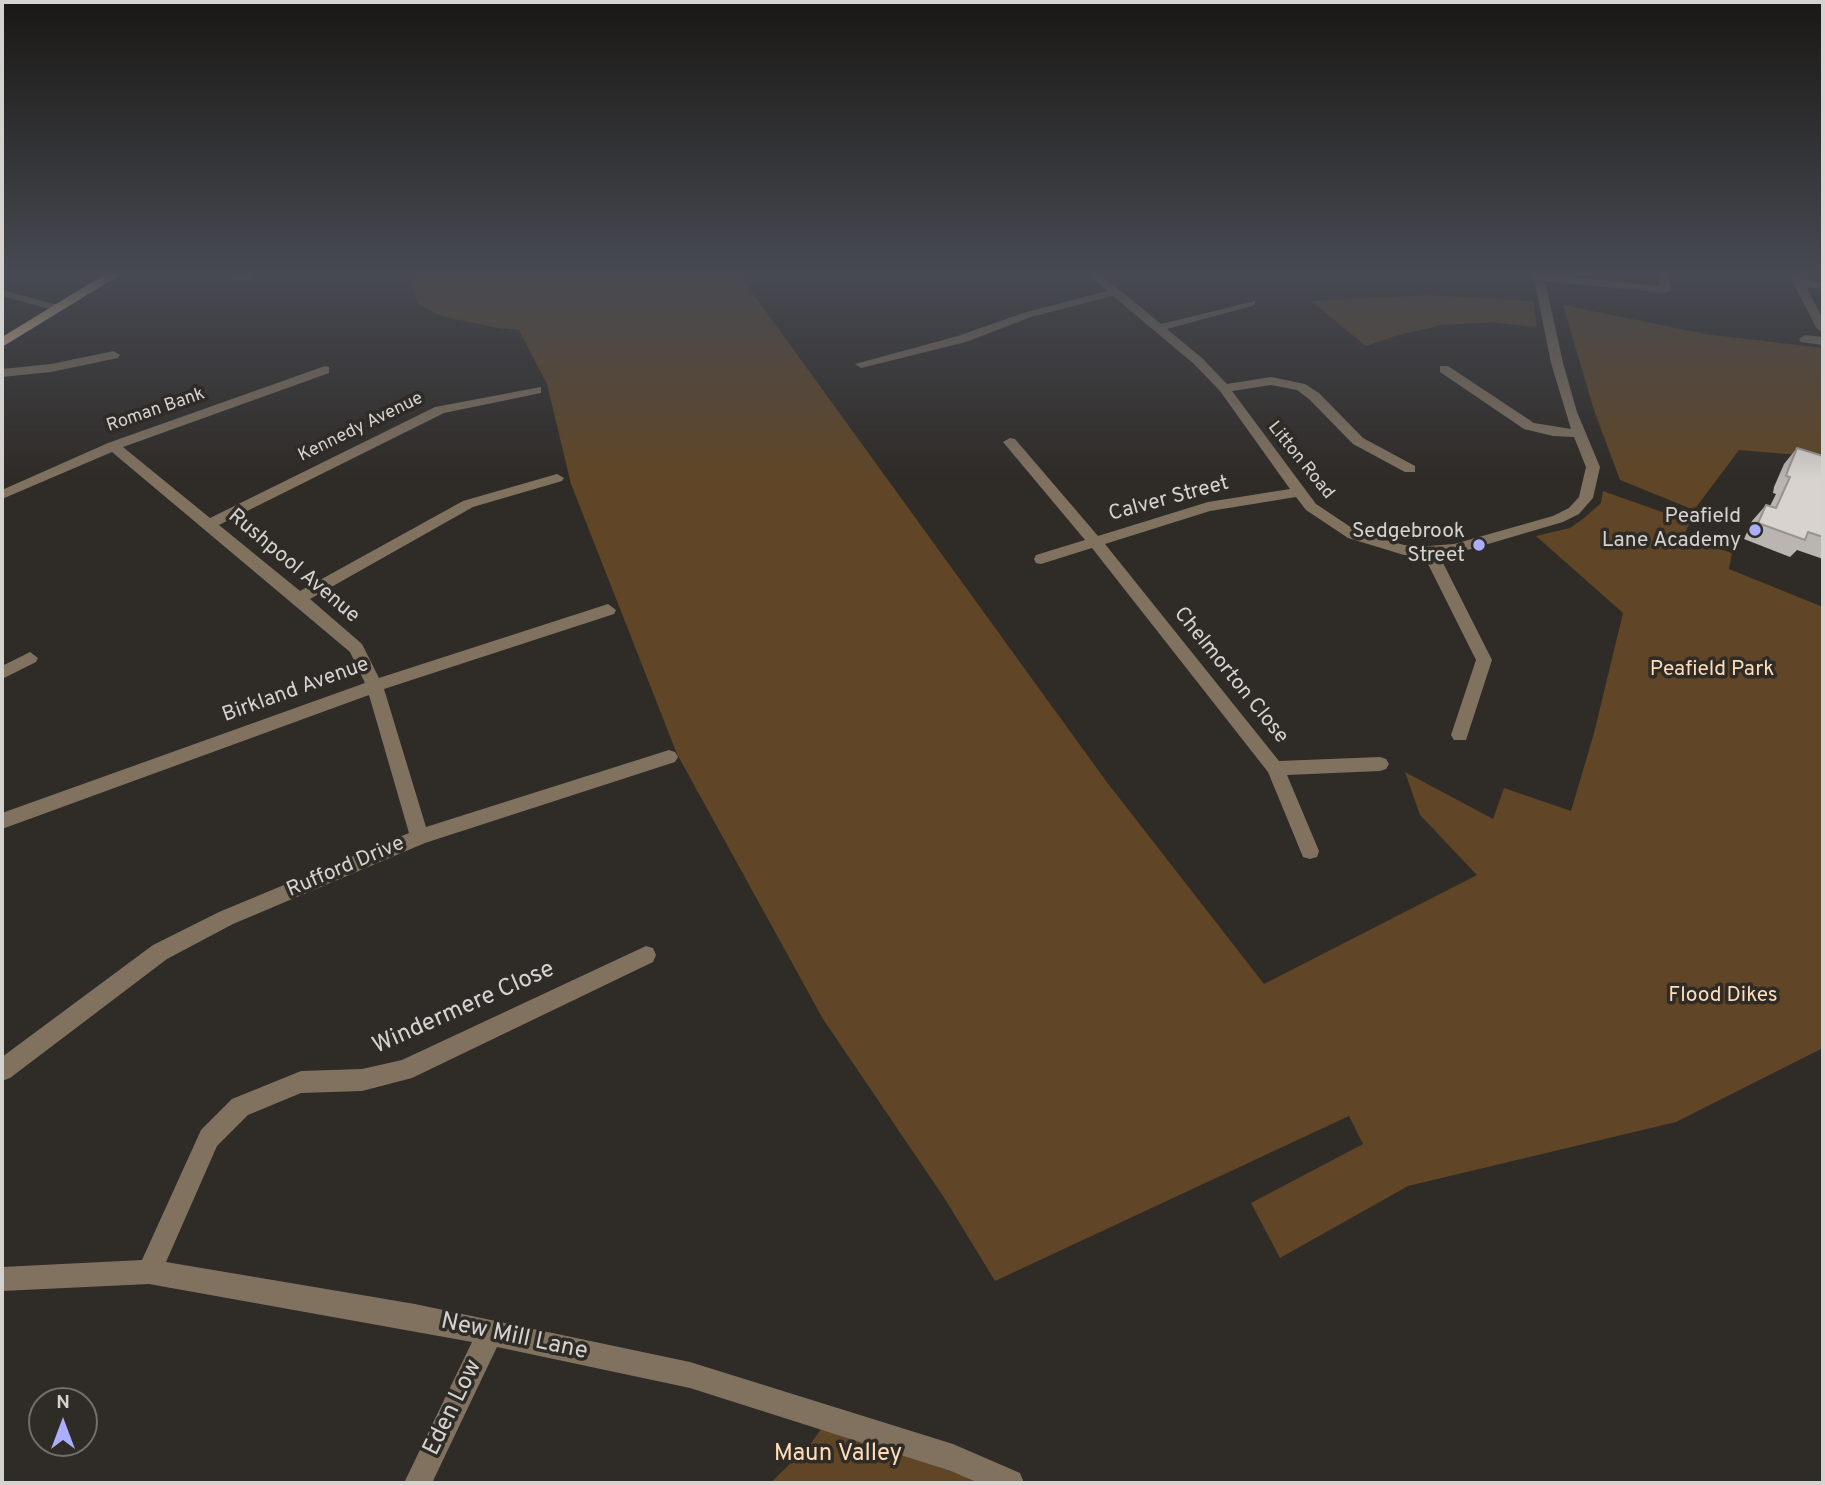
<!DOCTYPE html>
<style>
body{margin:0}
#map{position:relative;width:1825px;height:1485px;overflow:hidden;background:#2f2b27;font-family:Overpass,sans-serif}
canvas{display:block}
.frame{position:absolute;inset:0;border:4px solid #d5d3d0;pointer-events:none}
.north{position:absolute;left:28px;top:1387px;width:70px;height:70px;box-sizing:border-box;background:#2f2b27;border:2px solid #716e6b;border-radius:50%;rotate:0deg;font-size:19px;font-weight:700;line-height:28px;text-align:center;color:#d5d3d0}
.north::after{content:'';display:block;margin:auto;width:24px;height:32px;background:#abaffb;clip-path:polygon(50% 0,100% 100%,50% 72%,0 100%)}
</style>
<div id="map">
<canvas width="1825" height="1485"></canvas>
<div class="frame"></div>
<div class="north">N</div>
</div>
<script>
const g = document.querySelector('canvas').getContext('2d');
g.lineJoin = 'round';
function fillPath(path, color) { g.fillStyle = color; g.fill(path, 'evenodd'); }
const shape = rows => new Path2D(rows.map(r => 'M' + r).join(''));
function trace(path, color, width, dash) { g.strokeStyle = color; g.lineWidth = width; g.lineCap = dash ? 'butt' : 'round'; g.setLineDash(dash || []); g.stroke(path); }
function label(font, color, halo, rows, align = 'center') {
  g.font = font + ' Overpass,sans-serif'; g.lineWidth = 7; g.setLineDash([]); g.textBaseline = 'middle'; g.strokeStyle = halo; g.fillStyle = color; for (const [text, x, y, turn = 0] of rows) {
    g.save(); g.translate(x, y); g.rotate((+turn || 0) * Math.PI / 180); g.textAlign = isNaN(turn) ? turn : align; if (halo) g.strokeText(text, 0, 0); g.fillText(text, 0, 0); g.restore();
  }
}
fillPath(shape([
 [416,273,738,273,1106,781,1264,984,1477,875,1420,815,1405,772,1493,819,1504,788,1571,811,1594,733,1623,613,1536,536,1570,528,1584,518,1601,503,1603,491,1690,522,1683,537,1732,553,1729,569,1823,607,1823,935,1821,953,1823,1048,1676,1122,1408,1186,1280,1258,1251,1203,1363,1144,1349,1116,995,1281,945,1199,823,1019,677,754,571,484,547,384,519,330,498,328,441,316,419,305,411,284],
 [1429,295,1533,301,1537,327,1491,322,1442,325,1398,335,1366,346,1311,301],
 [1563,305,1705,334,1823,348,1823,457,1739,450,1694,510,1620,480,1594,410],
 [826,1422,951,1462,996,1483,770,1483,809,1446]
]), '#604626');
fillPath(shape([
 [223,273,250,275,256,278,250,281,234,280,223,273],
 [862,273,873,273,874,274,868,277,862,273],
 [1087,273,1099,273,1161,324,1255,301,1255,305,1167,329,1202,358,1227,384,1271,377,1305,384,1319,393,1363,438,1415,466,1415,472,1405,472,1353,444,1309,399,1297,390,1271,385,1232,391,1316,504,1358,532,1404,545,1429,546,1454,544,1553,516,1569,508,1579,497,1586,467,1574,437,1553,436,1524,429,1440,372,1440,366,1448,366,1534,423,1571,429,1551,363,1533,273,1659,286,1657,273,1668,273,1671,290,1665,293,1545,281,1563,363,1577,412,1600,467,1593,498,1579,514,1563,522,1454,554,1439,555,1492,660,1466,740,1454,740,1451,735,1476,660,1424,556,1404,555,1348,538,1306,510,1296,497,1210,511,1105,544,1279,761,1380,757,1386,759,1389,764,1386,769,1380,771,1287,775,1319,851,1317,857,1310,859,1303,857,1268,772,1092,548,1041,564,1036,563,1034,559,1036,555,1085,540,1003,442,1010,438,1015,439,1098,536,1208,502,1290,489,1220,391,1194,364,1113,296,1031,317,966,342,861,368,855,364,958,336,1023,313,1107,291,1087,273],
 [1788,273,1799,273,1802,279,1823,283,1823,289,1806,287,1823,319,1823,332,1817,329,1788,273],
 [2,290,61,306,63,308,57,311,2,296,2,290],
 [1805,335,1823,337,1823,345,1801,342,1799,339,1805,335],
 [114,351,120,355,118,358,51,372,2,377,2,369,51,364,114,351],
 [325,366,329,367,329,373,123,447,210,518,435,407,541,387,541,393,444,413,219,525,300,591,463,501,557,474,564,478,562,481,473,507,310,599,362,644,379,678,608,604,616,610,614,614,384,689,426,827,669,750,675,752,678,757,675,762,425,843,233,924,167,959,10,1078,2,1081,2,1057,153,945,219,912,409,833,369,695,2,829,2,813,365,683,350,652,112,452,2,499,2,490,108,443,325,366],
 [30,652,38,658,36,662,2,679,2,666,30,652],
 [646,946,653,948,656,955,653,962,412,1078,362,1091,301,1093,248,1115,217,1146,166,1262,415,1304,690,1362,953,1444,1020,1473,1024,1483,979,1483,951,1471,690,1388,497,1347,432,1483,404,1483,472,1342,149,1284,2,1291,2,1267,142,1260,201,1130,232,1099,301,1071,362,1069,402,1060,646,946]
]), '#817260');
fillPath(shape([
 [107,273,123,273,2,347,2,337,107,273]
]), '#fad3a7');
fillPath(shape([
 [1797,448,1823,456,1823,559,1797,550,1790,557,1744,539,1752,521,1766,505,1770,506,1776,494,1773,493,1774,487,1784,464]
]), '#bab5b1');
const building = shape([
 [1797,448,1823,456,1823,537,1808,532,1805,540,1758,523,1766,505,1776,508,1790,477,1786,476,1788,470,1797,448]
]);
fillPath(building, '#d8d3ce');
trace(building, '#979490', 2);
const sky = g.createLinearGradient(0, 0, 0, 481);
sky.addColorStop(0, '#1a1815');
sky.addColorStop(0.57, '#474a52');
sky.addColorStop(1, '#474a5200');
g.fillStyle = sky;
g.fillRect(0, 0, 1825, 481);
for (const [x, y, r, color] of [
 [1755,530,7,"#abaffb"],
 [1479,545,7,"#abaffb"]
]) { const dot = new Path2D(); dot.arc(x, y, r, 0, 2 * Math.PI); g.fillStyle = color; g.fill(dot); trace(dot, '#2f2b27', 2.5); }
label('18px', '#d5d3d0', '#2f2b27', [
 ["Roman Bank",156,411,-19],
 ["Kennedy Avenue",361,428,-26],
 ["Litton Road",1300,461,51]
]);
label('21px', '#d5d3d0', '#2f2b27', [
 ["Calver Street",1169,500,-15],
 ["Rushpool Avenue",293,567,40],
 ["Chelmorton Close",1230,676,51],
 ["Birkland Avenue",296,691,-20],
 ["Rufford Drive",346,868,-23]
]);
label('21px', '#d5d3d0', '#2f2b27', [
 ["Peafield",1741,518],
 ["Lane Academy",1741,542],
 ["Sedgebrook",1465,533],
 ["Street",1465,557]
], 'right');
label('21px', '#feddb8', '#2f2b27', [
 ["Peafield Park",1712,671],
 ["Flood Dikes",1723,997]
]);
label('24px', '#d5d3d0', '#2f2b27', [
 ["Windermere Close",464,1009,-24],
 ["New Mill Lane",514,1338,12],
 ["Eden Low",454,1408,-64]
]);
label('24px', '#feddb8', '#2f2b27', [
 ["Maun Valley",838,1455]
]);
</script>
